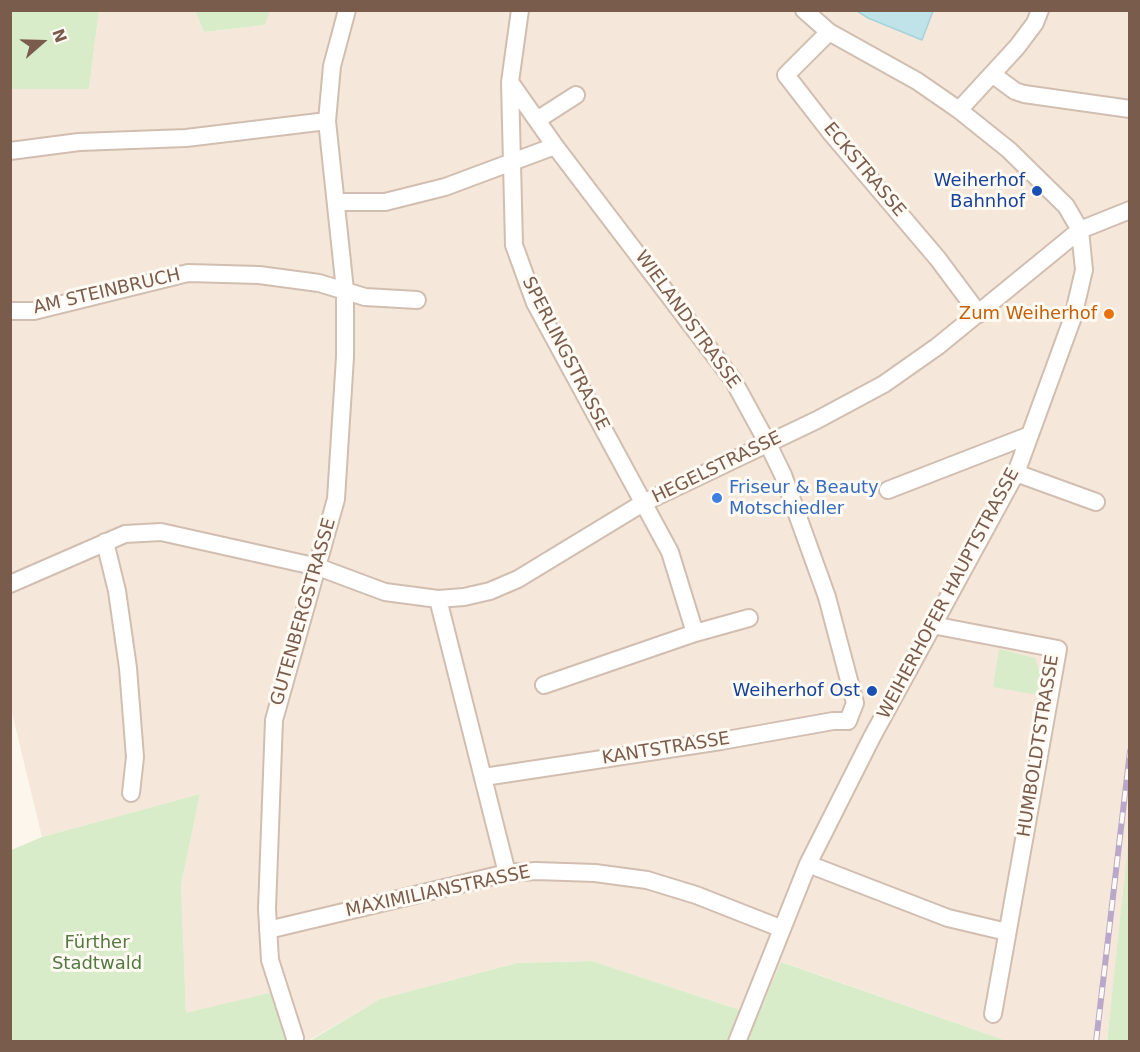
<!DOCTYPE html>
<meta charset="utf-8">
<style>
body{margin:0}
#map{position:relative;width:1140px;height:1052px;overflow:hidden;background:#fdf6ec;font-family:"DejaVu Sans",sans-serif}
canvas{display:block}
.frame{position:absolute;inset:0;border:12px solid #7a5c4d;pointer-events:none}
.north{position:absolute;left:12px;top:12px;width:60px;height:60px;-webkit-text-stroke:4px #fffaf3;paint-order:stroke;rotate:70deg;font-size:16px;font-weight:700;line-height:24px;text-align:center;color:#7a5c4d}
.north::after{content:'';display:block;margin:auto;width:21px;height:27px;background:#7a5c4d;clip-path:polygon(50% 0,100% 100%,50% 72%,0 100%)}
</style>
<div id="map">
<canvas width="1140" height="1052"></canvas>
<div class="frame"></div>
<div class="north">N</div>
</div>
<script>
const g = document.querySelector('canvas').getContext('2d');
g.lineJoin = 'round';
function fillPath(path, color) { g.fillStyle = color; g.fill(path, 'evenodd'); }
const shape = rows => new Path2D(rows.map(r => 'M' + r).join(''));
function trace(path, color, width, dash) { g.strokeStyle = color; g.lineWidth = width; g.lineCap = dash ? 'butt' : 'round'; g.setLineDash(dash || []); g.stroke(path); }
function label(font, color, halo, rows, align = 'center') {
  g.font = font + ' "DejaVu Sans",sans-serif'; g.lineWidth = 6; g.setLineDash([]); g.textBaseline = 'middle'; g.strokeStyle = halo; g.fillStyle = color; for (const [text, x, y, turn = 0] of rows) {
    g.save(); g.translate(x, y); g.rotate((+turn || 0) * Math.PI / 180); g.textAlign = isNaN(turn) ? turn : align; if (halo) g.strokeText(text, 0, 0); g.fillText(text, 0, 0); g.restore();
  }
}
fillPath(shape([
 [270,10,1129,11,1130,836,1107,1041,1007,1041,782,962,758,1016,592,961,517,963,380,999,308,1041,290,1041,273,992,186,1014,181,885,200,794,42,837,11,709,10,89,89,89,99,11,195,11,204,32,265,25]
]), '#f5e8da');
fillPath(shape([
 [11,10,99,11,89,89,11,89],
 [195,11,270,11,265,25,204,32],
 [999,649,1035,658,1041,675,1038,695,993,687],
 [200,794,181,885,186,1013,273,992,290,1041,11,1042,11,850,42,837],
 [1129,836,1129,1041,1107,1041],
 [592,961,758,1016,781,962,1007,1041,308,1042,380,999,517,963]
]), '#d8ecc9');
const water = shape([
 [857,11,933,11,922,40,868,18,857,11]
]);
fillPath(water, '#bfe3e8');
trace(water, '#a5d3da', 1.5);
const minor = shape([
 [520,10,510,82,514,245,535,303,670,552,695,633],
 [829,32,786,75,831,133,938,259,979,314],
 [992,74,1015,91,1024,94,1130,109],
 [510,82,555,146,733,380,768,444,783,475,827,597,855,703,848,721],
 [959,110,1017,47,1035,23,1040,10],
 [537,120,576,95],
 [10,151,79,142,186,138,327,121],
 [338,202,385,202,445,187,555,146],
 [10,311,34,311,188,273,259,275,319,283,365,297,417,300],
 [1016,473,1096,502],
 [888,490,1030,435],
 [105,542,117,591,128,668,135,757,131,793],
 [10,584,125,534,161,532,318,567,385,592,438,599,464,597,490,591,518,579,643,503,817,420,884,384,938,346,1080,230,1130,210],
 [438,599,507,873],
 [932,625,1058,649,993,1014],
 [544,685,695,633,749,618],
 [484,777,721,741,833,721,848,721],
 [808,864,948,918,1007,932],
 [268,930,507,873,536,871,595,873,647,880,696,895,780,928],
 [295,1038,270,960,267,909,274,720,336,499,345,357,345,290,327,121,332,66,347,10],
 [737,1042,808,864,872,737,1016,473,1073,317,1084,270,1080,230,1066,206,1009,150,959,110,917,81,829,32,804,10]
]);
trace(minor, '#d1beb0', 20);
trace(minor, '#fff', 16);
const rail = shape([
 [1096,1042,1130,751]
]);
trace(rail, '#b9a8c9', 6);
trace(rail, '#fffaf3', 4, [11]);
for (const [x, y, r, color] of [
 [1037,191,6,"#1a4fb4"],
 [1109,314,6,"#e8710a"],
 [717,498,6,"#3f7fe0"],
 [872,691,6,"#1a4fb4"]
]) { const dot = new Path2D(); dot.arc(x, y, r, 0, 2 * Math.PI); g.fillStyle = color; g.fill(dot); trace(dot, '#fffaf3', 2); }
label('18px', '#7a5c4d', '#fffaf3', [
 ["ECKSTRASSE",864,170,50],
 ["AM STEINBRUCH",107,292,-13],
 ["WIELANDSTRASSE",687,320,54],
 ["SPERLINGSTRASSE",565,354,63],
 ["HEGELSTRASSE",717,468,-26],
 ["WEIHERHOFER HAUPTSTRASSE",949,594,-62],
 ["GUTENBERGSTRASSE",304,612,-74],
 ["HUMBOLDTSTRASSE",1039,746,-81],
 ["KANTSTRASSE",666,749,-9],
 ["MAXIMILIANSTRASSE",438,892,-12]
]);
label('18px', '#164399', '#fffaf3', [
 ["Weiherhof",1025,181],
 ["Bahnhof",1025,202],
 ["Weiherhof Ost",860,691]
], 'right');
label('18px', '#c56008', '#fffaf3', [
 ["Zum Weiherhof",1097,314]
], 'right');
label('18px', '#366cbe', '#fffaf3', [
 ["Friseur & Beauty",729,488],
 ["Motschiedler",729,509]
], 'left');
label('18px', '#537a41', '#fffaf3', [
 ["Fürther",97,943],
 ["Stadtwald",97,964]
]);
</script>
